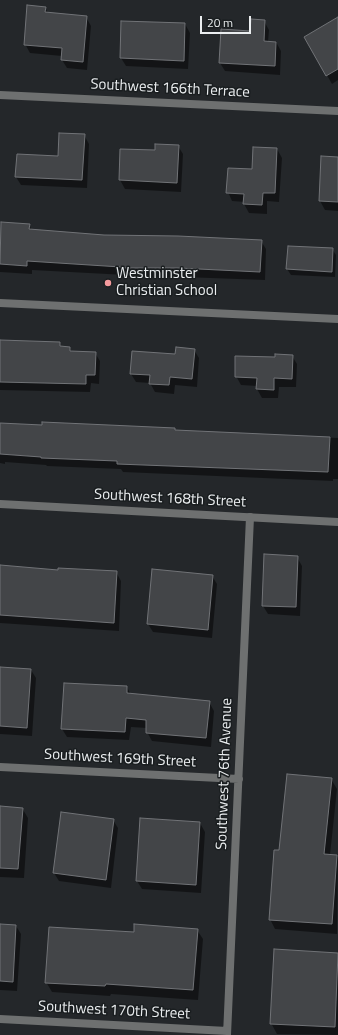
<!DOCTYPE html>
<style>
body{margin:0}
#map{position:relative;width:338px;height:1035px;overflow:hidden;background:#24272a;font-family:"Titillium Web",sans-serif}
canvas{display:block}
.scale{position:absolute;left:200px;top:16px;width:51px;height:18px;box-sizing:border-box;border:2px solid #ebeef0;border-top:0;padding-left:5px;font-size:12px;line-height:14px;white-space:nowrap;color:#ebeef0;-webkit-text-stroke:3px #1a1e20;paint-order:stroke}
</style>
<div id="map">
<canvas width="338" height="1035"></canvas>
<div class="scale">20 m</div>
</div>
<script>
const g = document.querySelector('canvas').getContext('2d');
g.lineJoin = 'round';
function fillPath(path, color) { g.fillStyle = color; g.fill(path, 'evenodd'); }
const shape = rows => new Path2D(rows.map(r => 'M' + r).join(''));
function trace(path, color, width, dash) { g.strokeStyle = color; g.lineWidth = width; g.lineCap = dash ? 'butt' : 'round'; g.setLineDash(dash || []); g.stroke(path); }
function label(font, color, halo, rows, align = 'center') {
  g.font = font + ' "Titillium Web",sans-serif'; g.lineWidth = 3; g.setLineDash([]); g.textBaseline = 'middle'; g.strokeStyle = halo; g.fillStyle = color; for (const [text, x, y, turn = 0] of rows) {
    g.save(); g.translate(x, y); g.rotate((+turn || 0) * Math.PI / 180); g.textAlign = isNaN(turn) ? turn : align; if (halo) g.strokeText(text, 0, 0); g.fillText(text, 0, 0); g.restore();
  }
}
fillPath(shape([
 [45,8,49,14,86,17,91,26,87,70,67,68,62,60,62,56,30,53,25,44],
 [338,18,338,80,332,84,305,37],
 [264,21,269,30,268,42,276,42,281,51,280,75,225,71,220,63],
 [185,24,190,33,188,69,126,66,121,58],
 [84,135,89,144,87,188,21,185,16,177,59,157],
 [178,146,183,154,181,192,125,189,120,180,121,150,156,151],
 [277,149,282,158,279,202,267,201,267,214,249,213,244,204,245,202,232,201,228,192],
 [322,157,338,158,338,211,325,210,320,201],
 [29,225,32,230,104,236,261,241,266,249,265,280,183,277,127,277,126,275,32,270,32,274,0,272,0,244],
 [332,249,336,255,335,277,291,275,287,269],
 [0,341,60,343,62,348,70,348,72,352,95,353,100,361,99,384,91,383,90,392,0,390],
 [194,350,199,358,197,387,175,385,174,394,155,392,150,383,136,382,131,374,176,355],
 [292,356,297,364,296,387,279,387,278,398,262,398,257,389,257,386,241,385,236,376,276,358],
 [0,422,1,424,43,426,174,429,176,431,338,438,338,479,333,479,333,481,123,472,121,469,47,466,46,465,5,462,5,464,0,463],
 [297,557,302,566,300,616,268,614,263,606],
 [0,566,59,571,116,572,121,581,119,631,0,623],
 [212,576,217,584,212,638,153,632,148,624],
 [0,668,31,670,36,678,32,736,0,734],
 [127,687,131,695,209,702,214,711,211,747,152,741,147,732,147,728,131,727,129,740,67,737,62,729],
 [331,779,337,789,330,855,337,856,338,858,337,934,275,929,270,919,280,851],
 [0,807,22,808,28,818,24,878,0,877],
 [113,820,118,828,111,888,59,881,54,873],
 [200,823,205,832,201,893,142,889,137,881],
 [0,924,16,926,21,934,17,991,0,990],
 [197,930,203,939,198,1000,111,994,110,996,52,992,46,982,135,933],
 [275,950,338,954,338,1035,277,1034,271,1023]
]), '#0007');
const building = shape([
 [27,5,46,7,45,12,87,16,83,62,61,60,62,48,24,45,27,5],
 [338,17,338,69,326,76,304,37,338,17],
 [251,19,265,20,264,41,276,42,275,66,219,63,221,29,250,31,251,19],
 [121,21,185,23,184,61,120,58,121,21],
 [59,133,85,134,82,180,15,177,17,154,58,156,59,133],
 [155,144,179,145,177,183,119,180,120,149,155,150,155,144],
 [253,147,277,148,275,193,263,193,262,205,243,204,244,194,226,193,228,168,252,169,253,147],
 [321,156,338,157,338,202,319,201,321,156],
 [1,222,30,224,29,229,104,235,178,236,262,240,260,272,178,268,121,268,121,267,27,261,27,266,0,264,1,222],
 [288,246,333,248,332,272,286,269,288,246],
 [0,340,60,342,60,346,70,347,70,351,96,352,95,375,86,375,86,384,0,382,0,340],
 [176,347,195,349,192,379,170,377,169,385,149,384,150,375,130,374,132,351,175,354,176,347],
 [275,354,293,355,292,379,274,378,274,390,256,389,257,378,235,377,235,356,275,357,275,354],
 [42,422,175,428,175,430,330,437,328,472,117,464,117,461,41,458,41,457,0,454,0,423,42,425,42,422],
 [264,554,298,556,296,607,262,606,264,554],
 [0,565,58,570,58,568,117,571,114,623,0,615,0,565],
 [152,569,213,575,208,630,147,624,152,569],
 [0,667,31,669,27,728,0,726,0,667],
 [64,683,127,686,127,693,210,701,206,738,146,733,146,720,126,718,125,732,61,729,64,683],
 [287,774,332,778,324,854,337,855,332,924,269,920,274,850,279,850,287,774],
 [0,806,23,808,18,869,0,868,0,806],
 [61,812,114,819,106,880,53,873,61,812],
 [140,818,200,822,196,885,136,881,140,818],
 [0,924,16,925,13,982,0,981,0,924],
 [134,924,198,929,193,990,106,984,105,986,45,983,49,927,134,932,134,924],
 [274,949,338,953,335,1027,270,1024,274,949]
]);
fillPath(building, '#434548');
trace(building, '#717377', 1);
trace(shape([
 [0,95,338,111],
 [0,303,338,319],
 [0,767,239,779],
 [0,1019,227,1031],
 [227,1035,250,517]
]), '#6e7070', 8);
trace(shape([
 [0,504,338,522]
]), '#6e7070', 8);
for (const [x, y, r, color] of [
 [108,283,4,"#f59b9e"]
]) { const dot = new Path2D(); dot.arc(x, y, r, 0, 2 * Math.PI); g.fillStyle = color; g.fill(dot); trace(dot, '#1a1e20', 1.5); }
label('15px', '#ebeef0', '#1a1e20', [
 ["Southwest 166th Terrace",170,89,3],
 ["Southwest 168th Street",170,499,3],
 ["Southwest 169th Street",120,759,3],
 ["Southwest 76th Avenue",225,774,-88],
 ["Southwest 170th Street",114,1011,3]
]);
label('15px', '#ebeef0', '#1a1e20', [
 ["Westminster",116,274],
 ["Christian School",116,291]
], 'left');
</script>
